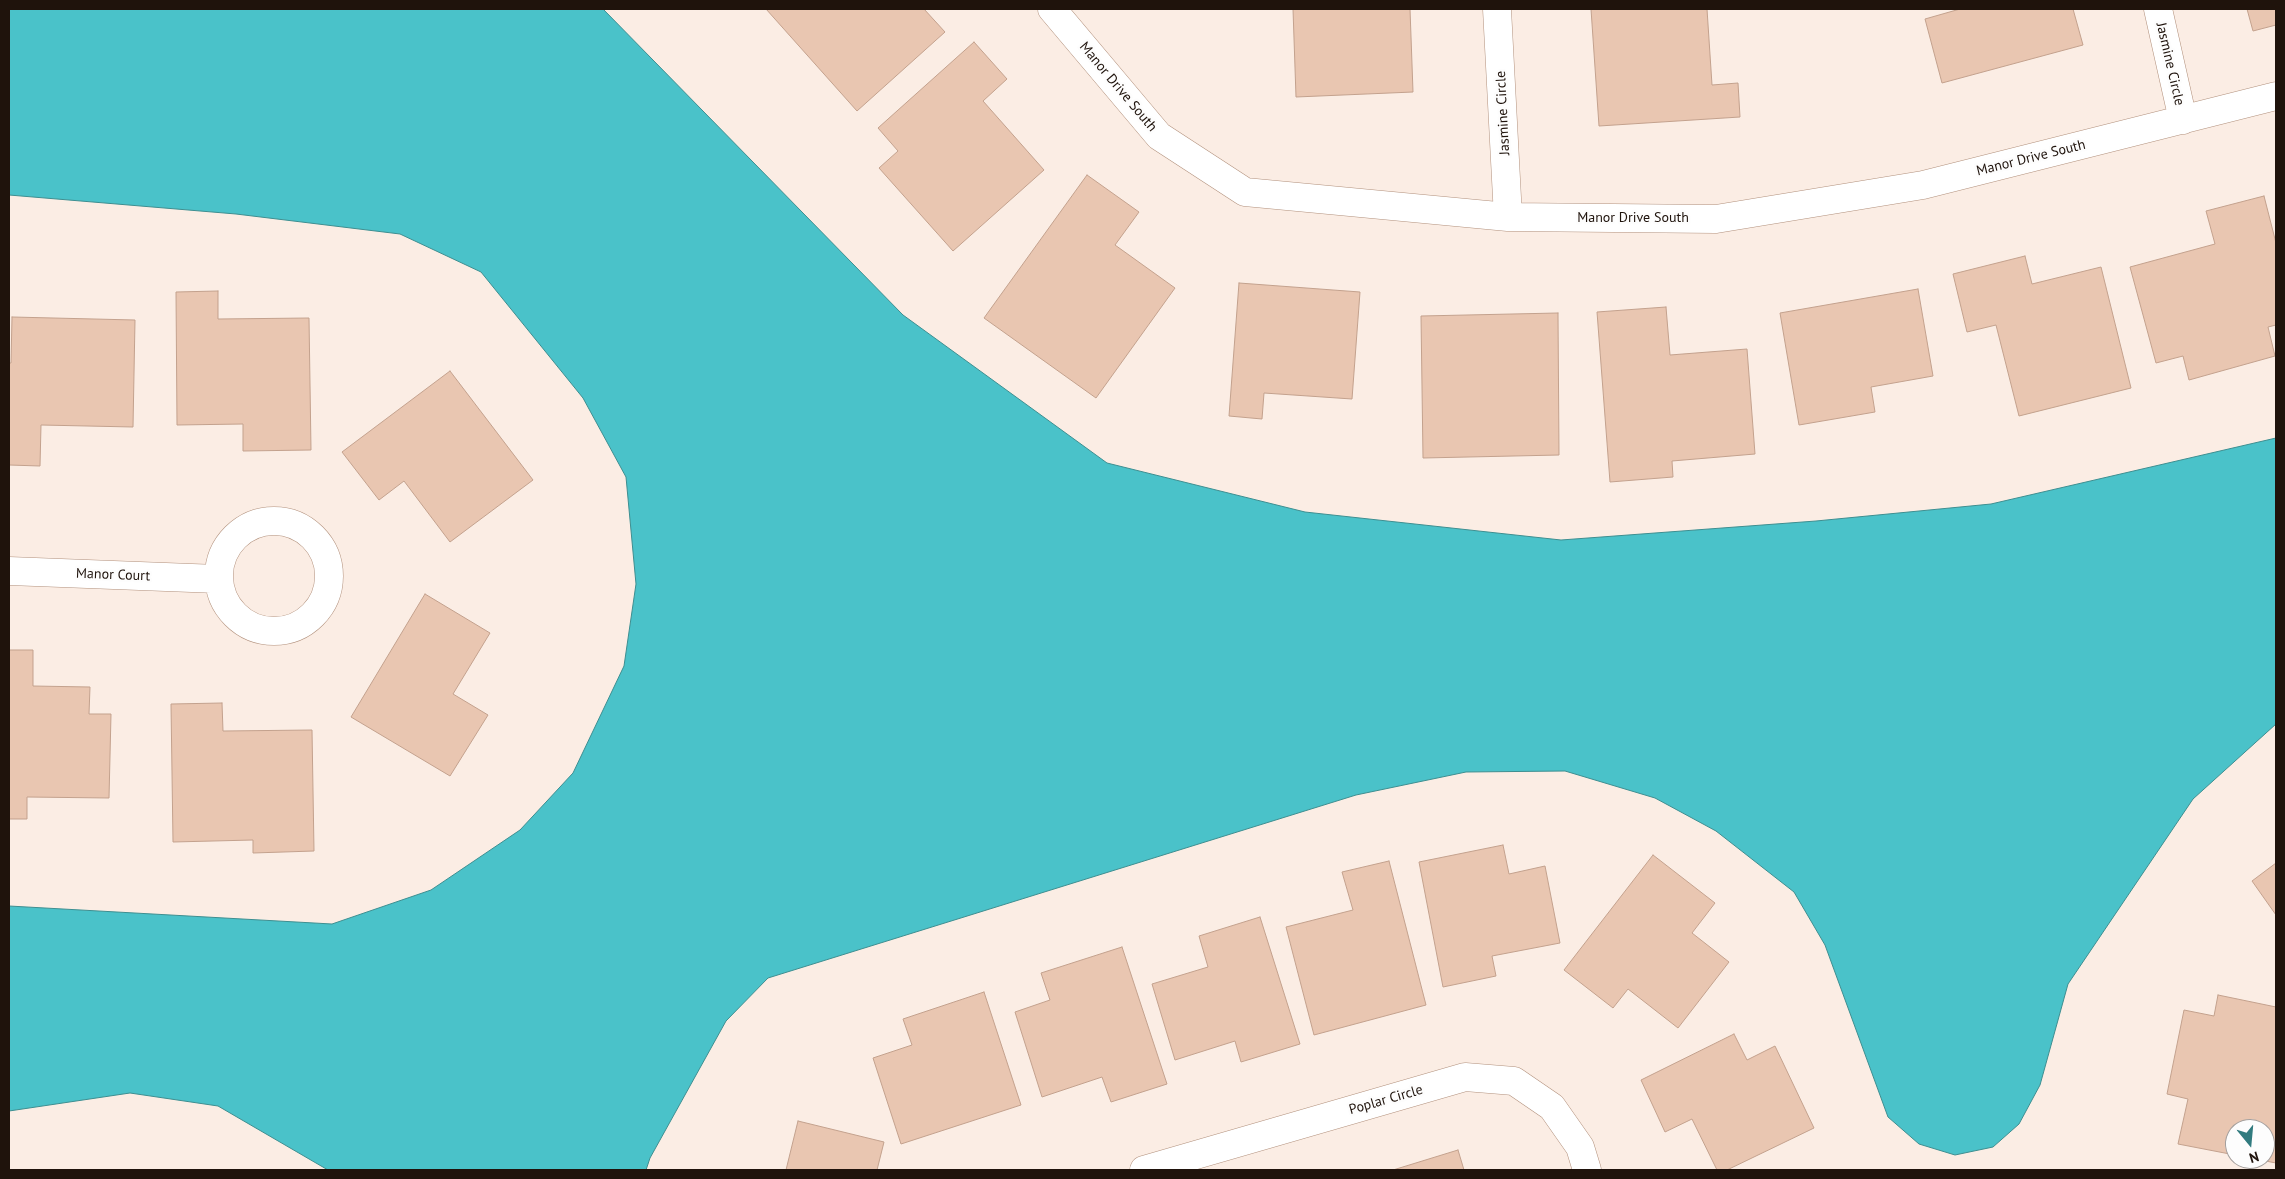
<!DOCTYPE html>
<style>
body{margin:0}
#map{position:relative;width:2285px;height:1179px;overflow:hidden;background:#fbede4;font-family:"PT Sans",sans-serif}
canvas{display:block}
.frame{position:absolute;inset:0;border:10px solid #1f130c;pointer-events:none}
.north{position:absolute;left:2225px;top:1119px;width:50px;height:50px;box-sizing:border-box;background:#fdfdfd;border:1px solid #a49f9d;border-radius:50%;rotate:163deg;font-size:14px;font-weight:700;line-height:20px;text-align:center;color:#1f130c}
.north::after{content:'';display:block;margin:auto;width:18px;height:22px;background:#317b7f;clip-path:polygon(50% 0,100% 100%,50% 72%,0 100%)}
</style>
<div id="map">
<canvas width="2285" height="1179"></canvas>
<div class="frame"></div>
<div class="north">N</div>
</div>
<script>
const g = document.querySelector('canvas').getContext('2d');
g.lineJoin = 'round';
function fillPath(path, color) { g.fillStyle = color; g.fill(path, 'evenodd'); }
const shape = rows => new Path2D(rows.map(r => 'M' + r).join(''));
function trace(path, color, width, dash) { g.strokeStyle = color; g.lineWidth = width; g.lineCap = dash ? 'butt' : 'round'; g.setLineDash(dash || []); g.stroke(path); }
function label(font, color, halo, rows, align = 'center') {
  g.font = font + ' "PT Sans",sans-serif'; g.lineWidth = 5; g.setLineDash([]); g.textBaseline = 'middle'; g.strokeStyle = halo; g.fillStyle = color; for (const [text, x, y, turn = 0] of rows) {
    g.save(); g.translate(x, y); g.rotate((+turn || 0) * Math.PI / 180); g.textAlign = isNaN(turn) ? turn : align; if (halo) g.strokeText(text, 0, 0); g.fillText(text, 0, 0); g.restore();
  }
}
const water = shape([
 [9,9,603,9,903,315,1107,463,1305,512,1561,540,1816,521,1991,504,2276,438,2276,724,2193,799,2068,984,2040,1085,2019,1124,1993,1147,1955,1155,1919,1144,1888,1117,1825,945,1794,892,1716,831,1655,798,1565,771,1466,772,1356,795,768,978,726,1021,650,1158,646,1170,328,1170,218,1106,130,1093,9,1111,9,906,332,924,431,890,520,830,573,773,624,666,636,584,626,477,583,398,481,272,400,234,236,214,9,195,9,9]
]);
fillPath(water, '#4ac2c9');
trace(water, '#3d8e90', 1);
const building = shape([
 [766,9,924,9,945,32,857,111,766,9],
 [1293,9,1410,9,1413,92,1296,97,1293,9],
 [1591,9,1707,9,1712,85,1738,83,1740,117,1599,126,1591,9],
 [1960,9,2073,9,2083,45,1942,83,1925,19,1960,9],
 [2247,9,2276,9,2276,25,2253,31,2247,9],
 [974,42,1007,79,983,101,1044,170,953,251,879,168,898,151,878,128,974,42],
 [1087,175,1139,212,1115,245,1175,288,1096,398,984,318,1087,175],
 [2264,196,2276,243,2276,325,2268,327,2275,356,2189,380,2183,356,2156,363,2130,267,2215,244,2206,211,2264,196],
 [2025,256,2032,284,2101,267,2131,388,2019,416,1996,325,1967,332,1953,274,2025,256],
 [1239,283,1360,292,1352,399,1264,393,1262,419,1229,416,1239,283],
 [1918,289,1933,376,1871,387,1875,412,1799,425,1780,313,1918,289],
 [218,291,218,319,309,318,311,450,243,451,243,424,177,425,176,292,218,291],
 [1666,307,1670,355,1747,349,1755,454,1672,461,1673,477,1610,482,1597,312,1666,307],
 [1558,313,1559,455,1423,458,1421,316,1558,313],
 [12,317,135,320,133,427,41,425,40,466,9,465,9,363,11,363,12,317],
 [450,371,533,480,450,542,404,481,379,500,342,452,450,371],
 [425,594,490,633,453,694,488,715,450,776,351,717,425,594],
 [9,650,33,650,33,686,90,687,89,714,111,714,109,798,27,797,27,819,9,819,9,650],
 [222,703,223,731,312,730,314,851,253,853,253,840,173,842,171,704,222,703],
 [1503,845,1509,874,1545,866,1560,943,1492,956,1496,976,1443,987,1419,862,1503,845],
 [1653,855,1715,903,1692,933,1729,962,1678,1028,1628,989,1613,1008,1564,970,1653,855],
 [1389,861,1426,1005,1314,1035,1286,927,1353,910,1342,872,1389,861],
 [2276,863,2276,915,2252,881,2276,863],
 [1260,917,1300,1044,1241,1062,1235,1041,1175,1060,1152,984,1208,967,1199,936,1260,917],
 [1122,947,1167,1084,1111,1102,1102,1077,1042,1097,1015,1012,1050,1000,1041,973,1122,947],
 [984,992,1021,1105,901,1144,873,1058,912,1045,903,1019,984,992],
 [2218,995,2276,1007,2276,1163,2255,1159,2265,1159,2265,1129,2235,1129,2235,1155,2178,1144,2188,1099,2167,1094,2184,1010,2214,1016,2218,995],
 [1734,1034,1747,1060,1775,1046,1814,1128,1727,1170,1717,1170,1692,1119,1665,1132,1641,1080,1734,1034],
 [798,1121,884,1142,877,1170,786,1170,798,1121],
 [1458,1150,1464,1170,1393,1170,1458,1150]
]);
fillPath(building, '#e9c6b1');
trace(building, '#c3a18d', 1);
const street = shape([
 [1052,9,1159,136,1245,192,1508,217,1716,219,1923,185,2276,96],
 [1497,9,1508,217],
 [2158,9,2183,120],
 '219 576a55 55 0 1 1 110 0a55 55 0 1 1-110 0Z',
 [9,571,218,579],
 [1144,1170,1465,1077,1514,1081,1552,1107,1580,1147,1587,1170]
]);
trace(street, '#b2917d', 29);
trace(street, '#fff', 28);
label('14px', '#1f130c', '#fdfdfd', [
 ["Jasmine Circle",2170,64,77],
 ["Manor Drive South",1118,87,50],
 ["Jasmine Circle",1503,113,-93],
 ["Manor Drive South",2031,158,-14],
 ["Manor Drive South",1633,218],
 ["Manor Court",113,575,2],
 ["Poplar Circle",1386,1100,-16]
]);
</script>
